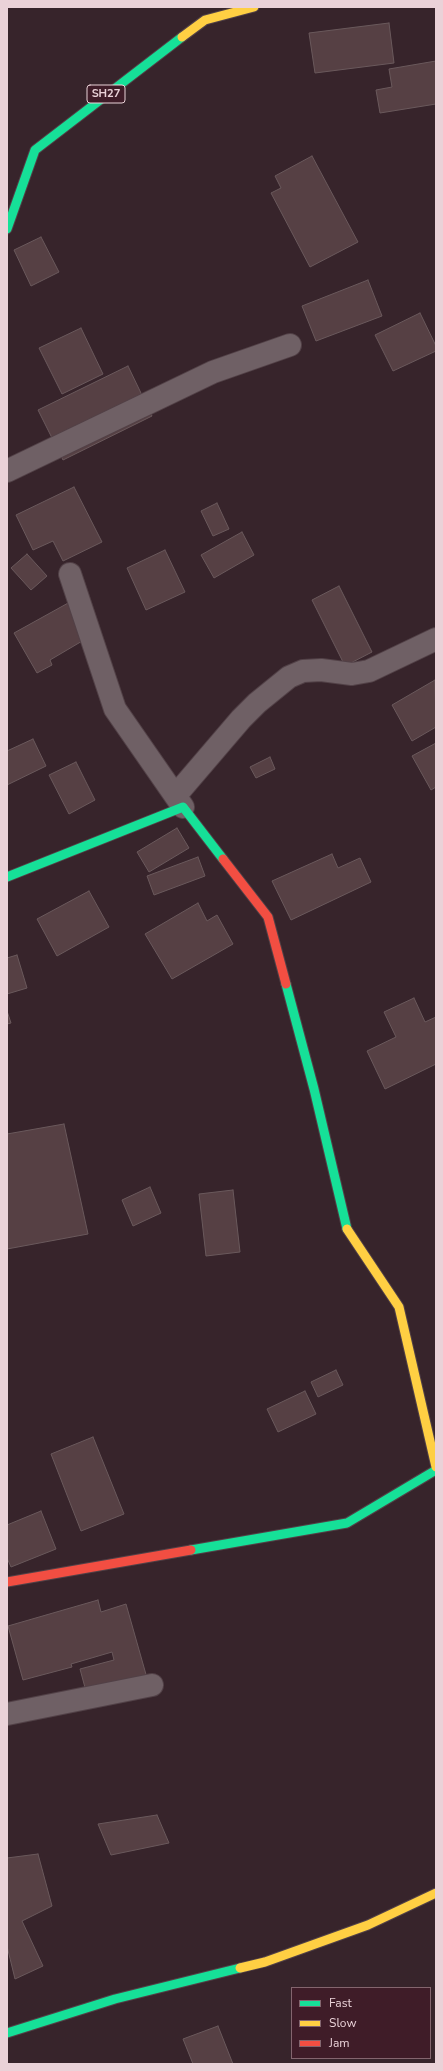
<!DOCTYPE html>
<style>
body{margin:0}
#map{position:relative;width:443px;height:2071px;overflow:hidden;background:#37242b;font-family:"Nunito Sans",sans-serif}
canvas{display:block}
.frame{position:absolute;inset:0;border:8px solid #ead2d8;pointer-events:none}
.legend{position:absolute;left:291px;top:1987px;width:140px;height:72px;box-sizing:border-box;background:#3f1c28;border:1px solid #83656e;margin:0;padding:5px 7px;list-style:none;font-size:12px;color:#ead2d8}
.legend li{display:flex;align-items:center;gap:8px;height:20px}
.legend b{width:20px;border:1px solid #83656e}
</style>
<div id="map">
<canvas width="443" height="2071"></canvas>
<div class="frame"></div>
<ul class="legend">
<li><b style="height:5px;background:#16e098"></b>Fast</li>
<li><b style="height:5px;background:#ffcf43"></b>Slow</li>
<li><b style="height:5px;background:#f24e42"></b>Jam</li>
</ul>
</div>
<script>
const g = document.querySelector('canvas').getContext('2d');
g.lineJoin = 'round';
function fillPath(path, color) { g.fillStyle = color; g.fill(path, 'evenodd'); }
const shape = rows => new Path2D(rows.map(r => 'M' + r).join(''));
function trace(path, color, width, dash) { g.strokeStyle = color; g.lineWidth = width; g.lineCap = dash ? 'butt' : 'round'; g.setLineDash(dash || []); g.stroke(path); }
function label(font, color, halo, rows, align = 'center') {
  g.font = font + ' "Nunito Sans",sans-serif'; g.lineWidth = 3; g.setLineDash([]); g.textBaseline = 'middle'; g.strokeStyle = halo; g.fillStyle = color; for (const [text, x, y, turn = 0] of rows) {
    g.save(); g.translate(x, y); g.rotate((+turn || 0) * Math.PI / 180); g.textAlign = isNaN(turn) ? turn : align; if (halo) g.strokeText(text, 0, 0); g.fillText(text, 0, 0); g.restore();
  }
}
const building = shape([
 [389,23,394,63,315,73,309,33,389,23],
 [436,61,436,104,380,113,376,90,392,87,389,69,436,61],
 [312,156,358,242,310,267,271,193,281,188,275,176,312,156],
 [41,237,59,272,31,286,14,250,41,237],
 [368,280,382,316,316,341,302,306,368,280],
 [420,313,436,346,436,351,393,371,375,335,420,313],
 [81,328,103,374,62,394,39,348,81,328],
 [128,366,152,416,63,460,38,410,128,366],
 [74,487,102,542,63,561,53,541,33,550,16,515,74,487],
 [217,503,229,529,213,536,201,511,217,503],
 [242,532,254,555,214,578,201,555,242,532],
 [165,550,185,592,146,610,127,568,165,550],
 [27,554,47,576,31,590,11,568,27,554],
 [339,586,372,652,345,666,312,600,339,586],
 [70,602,89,637,50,660,52,665,37,673,14,633,70,602],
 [435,680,436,727,412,741,392,705,435,680],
 [33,739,46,766,7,785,7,751,33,739],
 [436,743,436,787,431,790,412,756,436,743],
 [270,757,275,769,256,778,250,767,270,757],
 [76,762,95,800,69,814,49,775,76,762],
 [177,828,189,848,149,872,137,852,177,828],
 [332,854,338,868,360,858,371,882,291,920,272,881,332,854],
 [198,857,205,876,154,895,147,876,198,857],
 [89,891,109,927,57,956,37,919,89,891],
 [198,903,207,921,217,915,233,944,172,979,145,934,198,903],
 [17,955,27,988,7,994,7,958,17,955],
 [414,998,425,1022,436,1017,436,1064,385,1089,367,1051,396,1037,384,1012,414,998],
 [7,1011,11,1023,7,1024,7,1011],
 [64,1124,88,1234,7,1249,7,1134,64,1124],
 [150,1187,161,1213,133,1226,122,1200,150,1187],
 [233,1190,240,1252,206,1256,199,1194,233,1190],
 [336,1370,343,1385,318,1397,311,1382,336,1370],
 [305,1391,316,1414,278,1432,267,1409,305,1391],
 [93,1437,124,1514,81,1531,51,1454,93,1437],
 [41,1511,56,1549,11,1567,7,1558,7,1525,41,1511],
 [98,1600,101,1612,126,1604,147,1678,87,1695,80,1669,114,1660,112,1652,71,1664,72,1667,23,1680,8,1626,98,1600],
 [157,1815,169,1843,111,1855,98,1824,157,1815],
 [38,1854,52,1906,22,1921,43,1966,15,1979,7,1946,7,1858,38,1854],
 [218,2026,233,2064,193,2064,183,2039,218,2026]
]);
fillPath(building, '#564044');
trace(building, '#6a595c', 1);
const street = shape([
 [7,471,213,372,290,345],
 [70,574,115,709,183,807],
 [176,795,241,719,257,703,289,677,303,671,321,670,352,674,369,671,436,639],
 [7,1714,152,1685]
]);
const fast = shape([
 [7,229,35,150,182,37],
 [7,877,183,807,223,859],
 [286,984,314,1089,347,1229],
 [191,1550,347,1523,436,1470],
 [7,2033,115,1999,240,1968]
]);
const slow = shape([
 [182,37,205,20,254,7],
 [347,1229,399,1307,436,1467],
 [240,1968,265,1962,368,1925,436,1893]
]);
const jam = shape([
 [223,859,268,917,286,984],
 [7,1582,191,1550]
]);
trace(street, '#524147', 24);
trace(fast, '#524147', 11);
trace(slow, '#524147', 11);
trace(jam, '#524147', 11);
trace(street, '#6f6065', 22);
trace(fast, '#16e098', 9);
trace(slow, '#ffcf43', 9);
trace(jam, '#f24e42', 9);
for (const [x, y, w] of [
 [106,94,38]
]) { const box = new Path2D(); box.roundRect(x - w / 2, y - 9, w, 18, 3); g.fillStyle = '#3f1c28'; g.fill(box); trace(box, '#ead2d8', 1); }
label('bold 11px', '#ead2d8', null, [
 ["SH27",106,94]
]);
</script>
